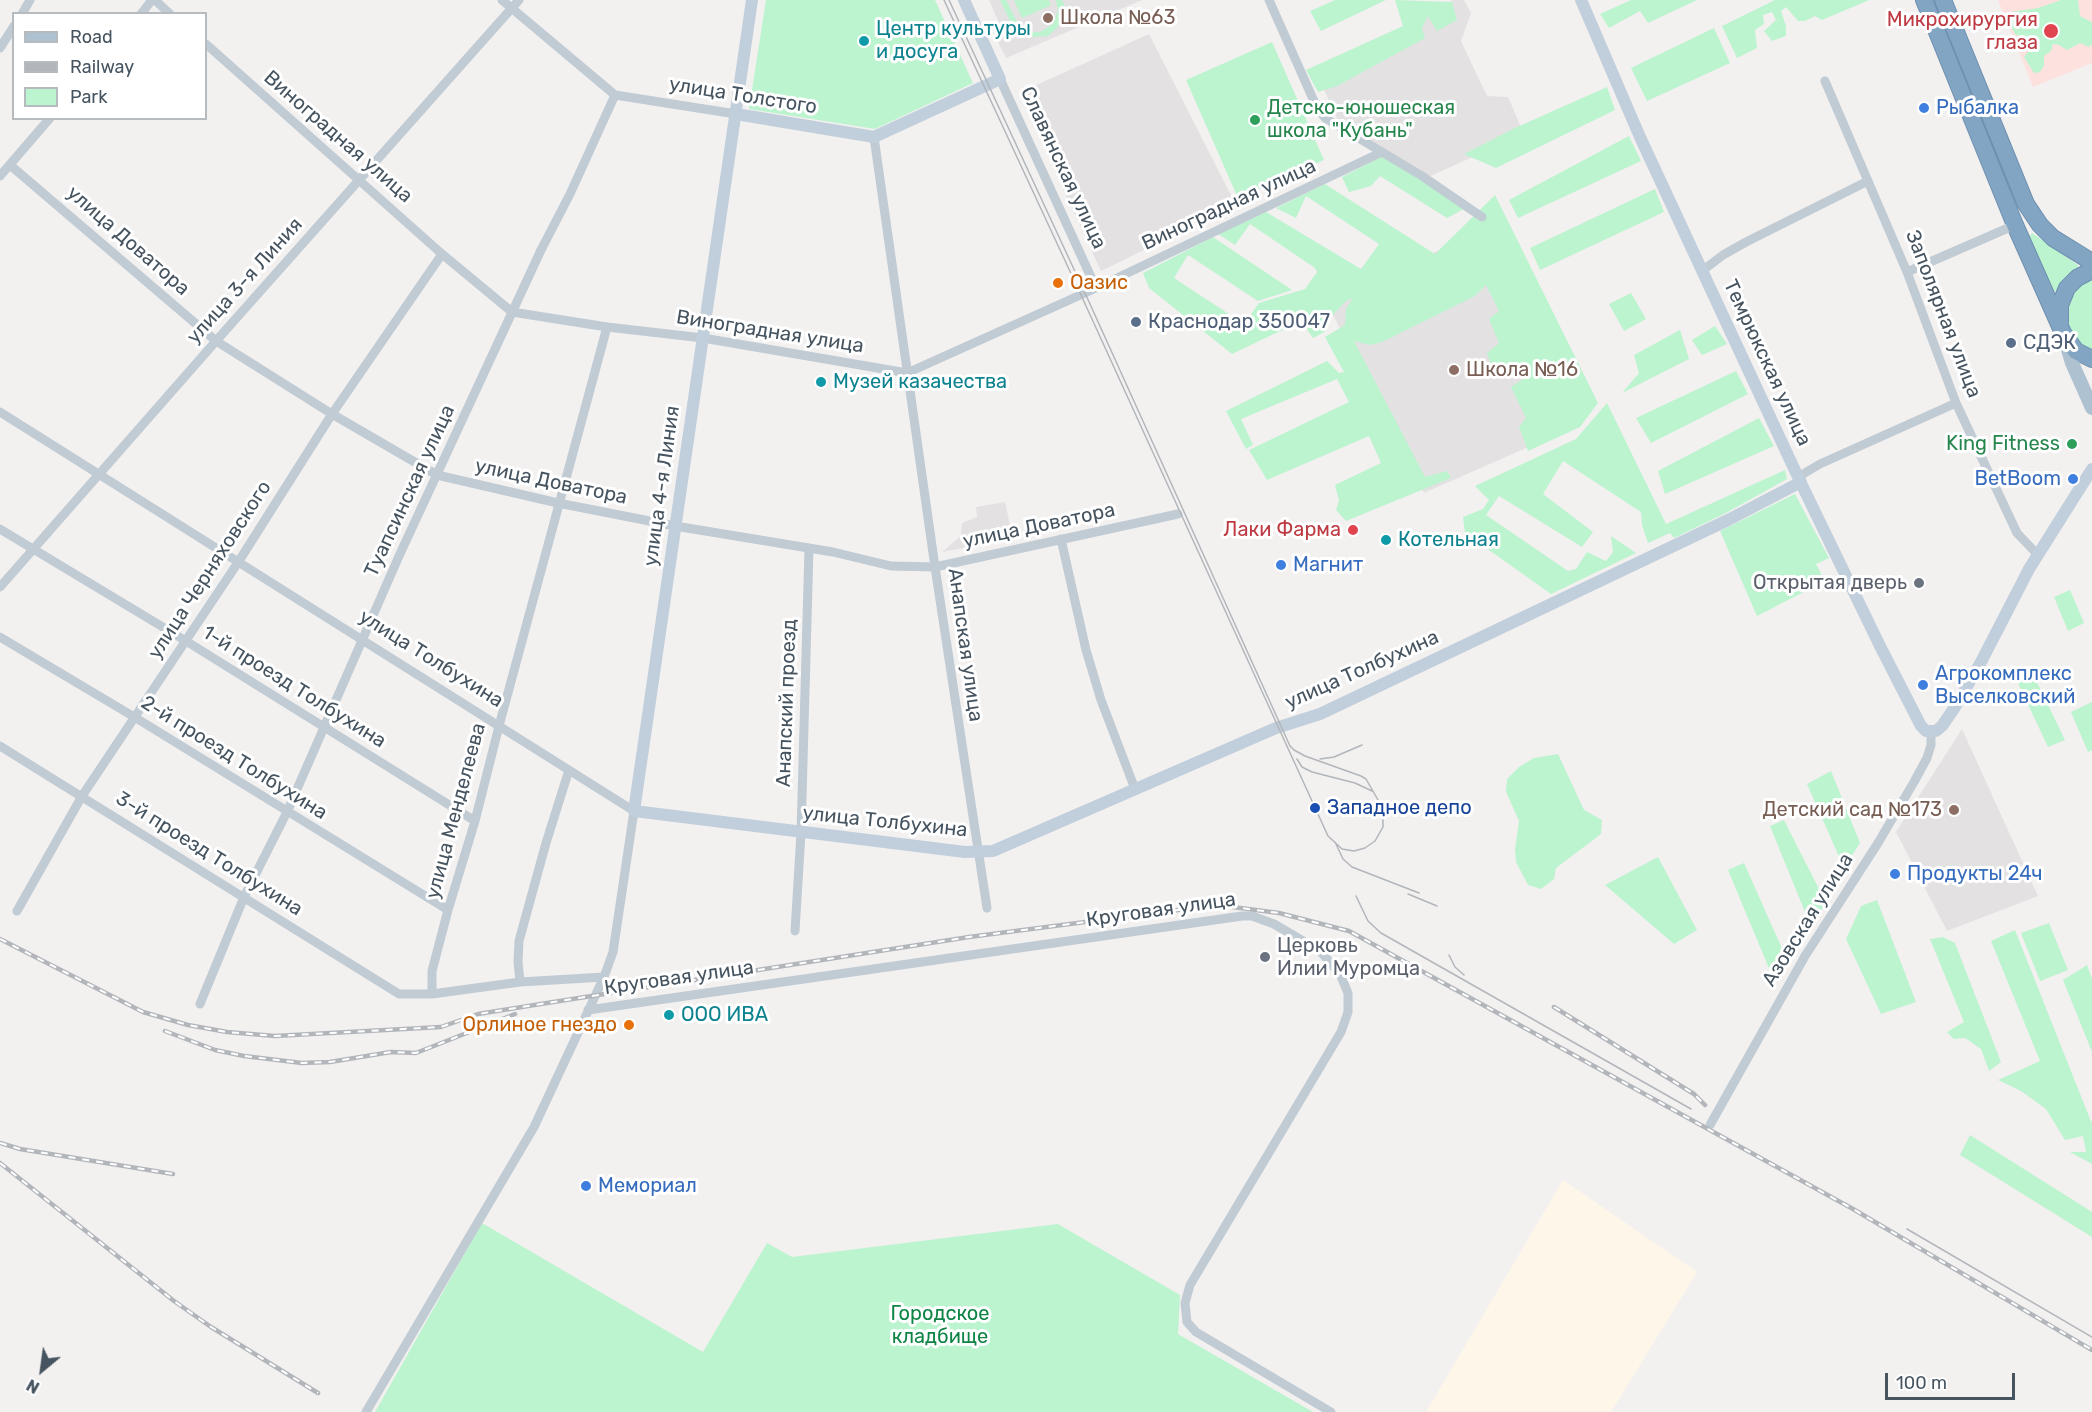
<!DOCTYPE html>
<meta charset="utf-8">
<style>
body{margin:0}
#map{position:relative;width:2092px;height:1412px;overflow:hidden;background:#f3f0f0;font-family:Rubik,sans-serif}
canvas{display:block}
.legend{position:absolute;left:12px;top:12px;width:195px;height:108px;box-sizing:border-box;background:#fff;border:2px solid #b5bbbf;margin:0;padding:8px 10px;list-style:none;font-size:18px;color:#465460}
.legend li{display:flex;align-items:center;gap:12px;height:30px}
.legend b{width:30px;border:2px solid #b5bbbf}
.north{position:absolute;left:12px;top:1340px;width:60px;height:60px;-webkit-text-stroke:4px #fff;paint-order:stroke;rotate:209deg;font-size:16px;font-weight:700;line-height:24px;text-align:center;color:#465460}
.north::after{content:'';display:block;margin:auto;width:21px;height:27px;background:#465460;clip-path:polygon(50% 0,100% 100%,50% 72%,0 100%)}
.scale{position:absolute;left:1885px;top:1373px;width:130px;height:27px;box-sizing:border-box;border:3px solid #465460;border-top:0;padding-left:8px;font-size:18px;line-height:21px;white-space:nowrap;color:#465460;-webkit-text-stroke:4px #fff;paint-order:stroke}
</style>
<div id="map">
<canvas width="2092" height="1412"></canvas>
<ul class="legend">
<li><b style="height:8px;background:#adc1d1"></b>Road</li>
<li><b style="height:8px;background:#b2b6bb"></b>Railway</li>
<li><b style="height:16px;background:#bbf4cf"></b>Park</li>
</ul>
<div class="north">N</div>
<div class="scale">100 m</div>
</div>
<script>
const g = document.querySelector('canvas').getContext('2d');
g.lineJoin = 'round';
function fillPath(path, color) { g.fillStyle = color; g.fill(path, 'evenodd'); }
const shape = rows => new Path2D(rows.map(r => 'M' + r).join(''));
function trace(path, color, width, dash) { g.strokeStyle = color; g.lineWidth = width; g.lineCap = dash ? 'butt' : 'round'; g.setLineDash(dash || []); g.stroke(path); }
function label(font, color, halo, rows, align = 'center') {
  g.font = font + ' Rubik,sans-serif'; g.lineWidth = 6; g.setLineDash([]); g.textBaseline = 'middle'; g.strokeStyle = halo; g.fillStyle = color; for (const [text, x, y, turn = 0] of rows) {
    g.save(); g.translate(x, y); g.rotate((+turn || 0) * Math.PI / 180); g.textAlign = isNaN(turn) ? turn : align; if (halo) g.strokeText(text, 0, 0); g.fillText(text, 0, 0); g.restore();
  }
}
fillPath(shape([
 [1563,1180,1697,1272,1611,1412,1426,1412]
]), '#fef7e9');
fillPath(shape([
 [989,0,1142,0,1006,58,995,36,1003,32],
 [1453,0,1464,0,1471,13,1461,41,1487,96,1508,97,1524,134,1426,178,1338,121,1318,76,1417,32,1410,20],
 [1149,34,1236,205,1101,271,1062,187,1021,92],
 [1474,232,1576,426,1424,493,1329,307],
 [1005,502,1013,539,942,552,961,536,962,523,977,517,976,507],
 [1962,729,2038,896,1947,931,1896,832]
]), '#e4e1e2');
fillPath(shape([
 [1998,0,2092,0,2092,63,2033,87]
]), '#fde1df');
fillPath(shape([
 [766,0,935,0,973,83,875,129,749,109],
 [1000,0,1006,0,1018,24,1030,32,1040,32,1053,24,1058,11,1056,0,1062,0,1073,24,1068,26,1063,17,1057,28,1048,36,1029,37,1013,27],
 [1014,0,1049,0,1051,5,1022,18],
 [1335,0,1386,0,1321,31,1310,11],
 [1395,0,1452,2,1457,20,1437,31,1428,16,1422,28,1425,38,1337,86,1318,92,1306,70,1403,26],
 [1631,0,1697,0,1648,23,1640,11,1609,28,1600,14],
 [1775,0,1869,0,1822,20,1815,16,1805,21,1798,21,1786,7,1781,11,1786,26,1786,36,1772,41,1764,31,1776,20,1772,12,1763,15,1764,24,1755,30,1757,48,1737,58,1722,26],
 [2061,0,2078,0,2080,16,2092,22,2092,44,2089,47,2080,43,2067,50,2059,45,2053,44,2051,51,2044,56,2044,66,2040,72,2034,73,2024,57,2036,43,2030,37,2021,37,2015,34,2004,13,2038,8],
 [1714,28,1730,63,1647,101,1631,68],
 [1272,42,1324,160,1238,198,1186,80],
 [1607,87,1615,110,1496,168,1464,154,1517,127],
 [1629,136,1641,161,1518,218,1509,200],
 [1385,155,1464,209,1447,218,1380,176,1371,186,1349,192,1342,177],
 [1325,184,1435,254,1495,195,1598,403,1580,427,1528,451,1519,427,1526,418,1511,387,1531,374,1523,362,1495,375,1487,353,1499,343,1489,319,1499,311,1486,285,1475,296,1382,342,1370,345,1354,341,1425,477,1447,471,1451,478,1346,521,1336,510,1339,501,1335,485,1381,463,1369,436,1267,480,1249,450,1349,402,1337,379,1241,419,1253,445,1246,449,1226,411,1327,361,1339,373,1344,372,1325,337,1345,325,1346,309,1353,298,1346,301,1323,325,1326,331,1313,338,1301,321,1232,354,1149,288,1143,273,1213,237,1292,290,1258,301,1188,255,1174,278,1244,324,1259,303,1305,289,1317,272,1315,268,1250,224,1235,245,1218,234,1266,212,1361,269,1379,244,1306,196,1296,218,1276,208],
 [1655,189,1664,212,1540,270,1530,248],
 [2032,233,2078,265,2078,268,2064,278,2056,291,2052,291,2029,237],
 [2092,278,2092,352,2074,339,2067,322,2068,303,2075,290],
 [1631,293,1646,319,1624,331,1609,304],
 [1715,326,1727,344,1702,355,1692,340],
 [1680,330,1689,359,1622,393,1639,373,1634,355],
 [1736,371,1748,394,1651,443,1636,418],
 [1607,403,1666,524,1785,470,1787,479,1726,513,1674,538,1670,533,1648,543,1642,525,1641,512,1563,461,1543,494,1593,532,1582,547,1499,496,1486,515,1568,571,1576,569,1587,552,1606,561,1613,552,1611,536,1636,553,1551,594,1465,533,1463,517,1483,509,1489,500,1475,486,1576,439],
 [1759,418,1774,446,1665,494,1658,471],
 [1795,494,1829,558,1816,564,1825,581,1757,616,1720,531],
 [2070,590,2084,623,2068,631,2054,597],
 [2032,672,2065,740,2048,747,2017,681],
 [2092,702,2092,750,2088,752,2071,712],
 [1558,754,1584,810,1602,820,1601,834,1556,868,1554,879,1541,889,1528,885,1516,862,1515,849,1519,821,1506,792,1507,779,1519,767,1534,758],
 [1831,771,1860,843,1844,868,1807,784],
 [1784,820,1826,903,1819,913,1805,912,1770,826],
 [1658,857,1697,930,1674,944,1605,885],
 [1744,863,1789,964,1782,977,1773,978,1728,870],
 [1877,900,1916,1002,1881,1014,1846,939,1861,906],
 [2049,923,2068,970,2040,981,2021,933],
 [2015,930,2092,1124,2092,1164,2070,1152,2086,1152,2083,1136,2065,1140,2046,1109,2021,1091,1998,1080,2040,1061,1991,941],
 [1943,937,1955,943,2001,1062,1989,1071,1981,1049,1965,1038,1954,1039,1947,1032,1964,1022,1930,939],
 [2087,965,2092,979,2092,1052,2063,980],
 [1970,1135,2092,1212,2092,1237,1960,1155],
 [482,1223,703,1352,767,1243,792,1257,1058,1224,1180,1295,1178,1334,1313,1412,375,1412]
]), '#bbf4cf');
const highway = shape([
 [1924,0,2015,225,2063,333,2076,351,2092,359],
 [1943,0,2026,204,2040,225,2053,238,2092,262],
 [2060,322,2060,305,2067,288,2077,278,2092,270]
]);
trace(highway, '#6e90af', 18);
trace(shape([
 [155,0,170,14],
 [502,0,615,95,736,114],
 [1269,0,1317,108,1325,118,1422,176,1482,217],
 [22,14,30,0],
 [141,14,152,0],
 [206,44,442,254,512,312,607,327,703,338,907,373,1096,288,1382,152],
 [0,48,14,26],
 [1000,79,1096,288],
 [1825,81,1907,272,1956,403,2017,533,2038,555],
 [874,137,935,567,987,908],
 [10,165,216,341,332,414,437,475,558,503,675,526,833,552,891,566,935,567,1178,514],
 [0,176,50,118],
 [1702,271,1723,255,1746,242,1868,181],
 [1907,272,2015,225],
 [0,412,634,811,613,952,604,977,534,1127,366,1412],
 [1798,477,1820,464,1956,403],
 [0,529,186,641,475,821],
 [1061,539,1086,650,1101,700,1135,789],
 [0,587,216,341,519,0],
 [0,637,136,718,448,910],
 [0,746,399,994,432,994,520,982,604,977],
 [17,911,82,796,239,561,332,414,442,254],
 [795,931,801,833,809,549],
 [520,982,518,962,519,941,546,843,569,770],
 [432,994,432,971,448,910,475,821,499,726,607,327],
 [200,1004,244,897,287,812,399,556,541,250,570,194,615,95],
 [588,1010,1242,916,1252,916,1274,924,1320,951,1340,974,1348,993,1348,1012,1341,1032,1190,1285,1185,1303,1187,1322,1196,1332,1331,1412],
 [1710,1125,1805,956,1878,843,1914,782,1927,758,1931,745,1931,732]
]), '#c0cbd3', 9);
trace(shape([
 [752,0,634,811,965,852,993,851,1276,728,1320,714,1728,520,1801,482],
 [1581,0,1640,137,1798,477,1880,646,1921,726,1926,731,1936,731,1942,726,1955,707,1981,662,2029,569,2092,469],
 [736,114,874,137,1000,79,964,0]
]), '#c1cedb', 12);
trace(shape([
 [2065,340,2072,363,2092,408]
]), '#adc1d1', 14);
trace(highway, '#83a5c4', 16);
trace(shape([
 [944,0,1081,295,1328,836,1342,849,1354,851,1365,848,1375,841,1383,827,1383,814,1378,800,1366,779,1361,776,1305,756,1294,750,1290,746,1085,293,949,0],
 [1297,759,1302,767,1312,772,1355,783,1372,791],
 [1320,759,1334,757,1362,745],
 [1335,842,1343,859,1352,867,1419,893],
 [1408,894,1437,906],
 [1356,896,1368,921,1381,933,1691,1109],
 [1449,955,1455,967,1464,975],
 [1907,1229,2092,1337]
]), '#b2b6bb', 1.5);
const rail = shape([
 [0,939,143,1012,188,1025,227,1032,275,1036,441,1027,478,1014,547,1003,969,937,1217,905,1279,913,1349,931,1853,1209,2092,1350],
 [1554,1007,1694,1094,1705,1105],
 [165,1031,215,1050,244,1056,302,1063,330,1062,391,1052,416,1053,515,1014],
 [0,1143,20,1149,173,1174],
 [0,1163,174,1301,211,1327,318,1393]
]);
trace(rail, '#b2b6bb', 4.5);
trace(rail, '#fff', 2, [7]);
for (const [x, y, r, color] of [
 [1048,18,6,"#8d6e63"],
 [2051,31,8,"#e0444e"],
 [864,41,6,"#0f9aa8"],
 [1924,108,6,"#3f7fe0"],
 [1255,120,6,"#2e9e5b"],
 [1058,283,6,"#e8710a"],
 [1136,322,6,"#5c6f8a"],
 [2011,343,6,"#5c6f8a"],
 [1454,370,6,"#8d6e63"],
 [821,382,6,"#0f9aa8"],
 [2072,444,6,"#2e9e5b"],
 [2073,479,6,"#3f7fe0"],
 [1353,530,6,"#e0444e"],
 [1386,540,6,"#0f9aa8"],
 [1281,565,6,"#3f7fe0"],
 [1919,583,6,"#6b7280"],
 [1923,685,6,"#3f7fe0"],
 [1315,808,6,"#1a4fb4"],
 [1954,810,6,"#8d6e63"],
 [1895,874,6,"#3f7fe0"],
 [1265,957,6,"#6b7280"],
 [669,1015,6,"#0f9aa8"],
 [629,1025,6,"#e8710a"],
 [586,1186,6,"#3f7fe0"]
]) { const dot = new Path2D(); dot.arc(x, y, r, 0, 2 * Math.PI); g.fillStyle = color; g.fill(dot); trace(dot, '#fff', 2); }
label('20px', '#785e54', '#fff', [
 ["Школа №63",1060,18],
 ["Школа №16",1466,370],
 ["Детский cад №173",1942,810,"right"]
], 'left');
label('20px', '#be3a42', '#fff', [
 ["Микрохирургия",2038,20],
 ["глаза",2038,43],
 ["Лаки Фарма",1341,530]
], 'right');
label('20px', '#0d838f', '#fff', [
 ["Центр культуры",876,29],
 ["и досуга",876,52],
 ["Музей казачества",833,382],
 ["Котельная",1398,540],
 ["ООО ИВА",681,1015]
], 'left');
label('20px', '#465460', '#fff', [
 ["улица Толстого",743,96,9],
 ["Виноградная улица",338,137,41],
 ["Славянская улица",1063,168,65],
 ["Виноградная улица",1229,205,-25],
 ["улица Доватора",128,241,41],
 ["улица 3-я Линия",245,281,-48],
 ["Заполярная улица",1943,314,69],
 ["Виноградная улица",770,332,9],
 ["Темрюкская улица",1767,363,65],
 ["улица Доватора",551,482,12],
 ["улица 4-я Линия",662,486,-82],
 ["Туапсинская улица",410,491,-65],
 ["улица Доватора",1039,526,-12],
 ["улица Черняховского",210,570,-57],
 ["Анапская улица",965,645,82],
 ["улица Толбухина",431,659,32],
 ["улица Толбухина",1362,670,-24],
 ["1-й проезд Толбухина",294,687,32],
 ["Анапский проезд",787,703,-88],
 ["2-й проезд Толбухина",234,758,32],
 ["улица Менделеева",456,811,-75],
 ["улица Толбухина",885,822,6],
 ["3-й проезд Толбухина",209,854,32],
 ["Круговая улица",1161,910,-8],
 ["Азовская улица",1808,920,-58],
 ["Круговая улица",679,978,-8]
]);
label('20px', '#27864d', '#fff', [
 ["Детско-юношеская",1267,108],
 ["школа \"Кубань\"",1267,131],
 ["King Fitness",2060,444,"right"]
], 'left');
label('20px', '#366cbe', '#fff', [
 ["Рыбалка",1936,108],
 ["BetBoom",2061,479,"right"],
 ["Магнит",1293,565],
 ["Агрокомплекс",1935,674],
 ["Выселковский",1935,697],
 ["Продукты 24ч",1907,874],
 ["Мемориал",598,1186]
], 'left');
label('20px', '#c56008', '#fff', [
 ["Оазис",1070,283],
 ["Орлиное гнездо",617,1025,"right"]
], 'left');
label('20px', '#4e5e75', '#fff', [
 ["Краснодар 350047",1148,322],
 ["СДЭК",2023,343]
], 'left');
label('20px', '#5b616d', '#fff', [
 ["Открытая дверь",1907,583],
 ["Церковь",1277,946,"left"],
 ["Илии Муромца",1277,969,"left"]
], 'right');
label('20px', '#164399', '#fff', [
 ["Западное депо",1327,808]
], 'left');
label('20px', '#0e8445', '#fff', [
 ["Городское",940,1314],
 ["кладбище",940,1337]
]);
</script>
